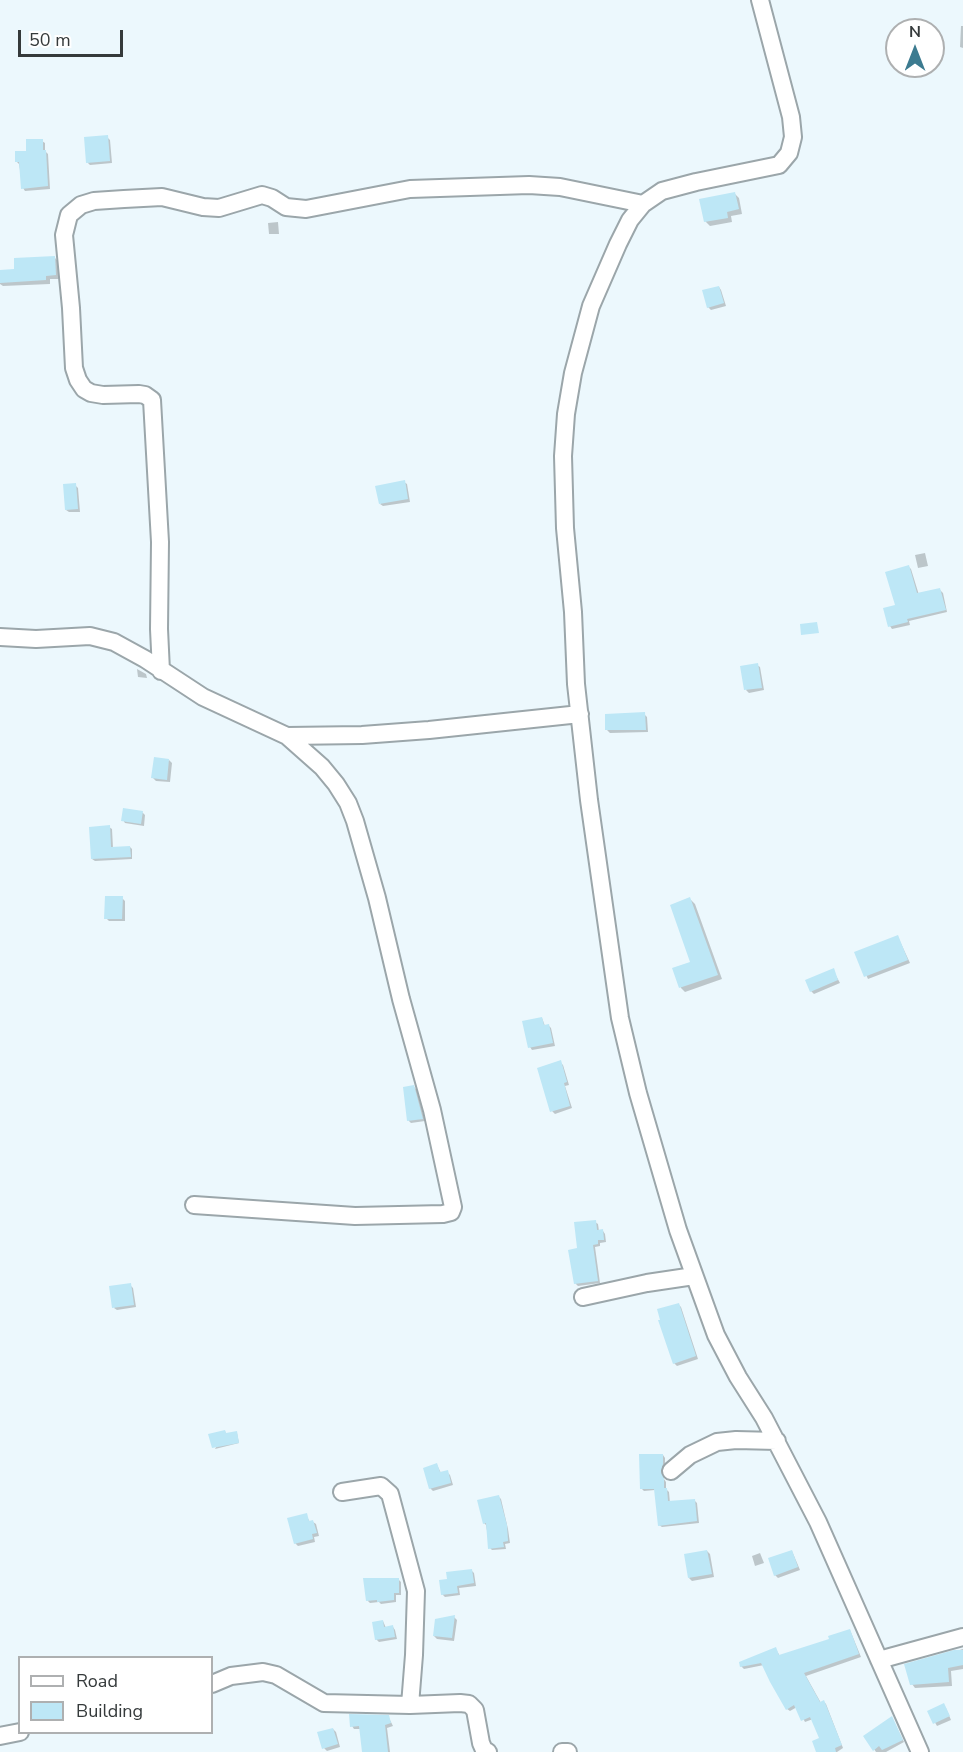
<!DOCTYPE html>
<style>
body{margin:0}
#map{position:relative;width:963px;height:1752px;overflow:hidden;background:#ecf8fd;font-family:"Nunito Sans",sans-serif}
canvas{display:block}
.legend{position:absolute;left:18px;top:1656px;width:195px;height:78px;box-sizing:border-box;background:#fff;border:2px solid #aeb0b1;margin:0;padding:8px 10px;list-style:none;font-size:18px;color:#353a3b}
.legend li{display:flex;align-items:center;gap:12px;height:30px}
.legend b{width:30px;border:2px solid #aeb0b1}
.north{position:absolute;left:885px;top:18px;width:60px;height:60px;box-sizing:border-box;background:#fff;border:2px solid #aeb0b1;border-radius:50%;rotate:0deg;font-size:16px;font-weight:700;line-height:24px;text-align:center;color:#353a3b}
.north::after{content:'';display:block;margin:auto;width:21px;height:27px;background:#3c7b90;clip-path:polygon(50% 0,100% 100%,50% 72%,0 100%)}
.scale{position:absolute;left:18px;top:30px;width:105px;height:27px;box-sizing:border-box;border:3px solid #353a3b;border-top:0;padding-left:8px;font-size:18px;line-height:21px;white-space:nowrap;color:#353a3b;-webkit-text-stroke:4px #fff;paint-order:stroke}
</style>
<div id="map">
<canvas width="963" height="1752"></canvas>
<ul class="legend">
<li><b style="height:8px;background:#fff"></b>Road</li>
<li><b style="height:16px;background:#bde7f6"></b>Building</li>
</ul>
<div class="north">N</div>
<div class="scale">50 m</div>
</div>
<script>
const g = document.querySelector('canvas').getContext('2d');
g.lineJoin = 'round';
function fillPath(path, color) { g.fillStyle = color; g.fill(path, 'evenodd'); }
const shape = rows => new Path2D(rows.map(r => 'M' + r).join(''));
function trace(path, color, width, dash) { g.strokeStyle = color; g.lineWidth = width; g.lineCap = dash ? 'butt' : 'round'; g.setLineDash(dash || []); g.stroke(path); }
fillPath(shape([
 [961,26,963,26,963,48,960,47],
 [107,137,110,140,112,163,90,165,87,162],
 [42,141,45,143,45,151,48,154,50,189,25,191,23,188,19,164,16,161],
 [734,193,739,198,742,214,731,216,732,222,710,226,705,221],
 [278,222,279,234,269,234,268,223],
 [54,257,59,262,60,279,50,279,50,284,3,286,0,284,0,273,16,270],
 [719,287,721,290,726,306,711,310,708,307],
 [404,482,407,484,410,502,383,506,380,504],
 [75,485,78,488,80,512,69,512,66,510],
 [925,553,928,566,918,568,915,555],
 [908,566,911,569,919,595,940,590,943,593,947,612,909,621,910,625,892,629,890,626],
 [757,665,760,667,764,690,749,693,746,690],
 [137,669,146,674,147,678,138,677],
 [644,714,647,717,648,732,610,733,607,730],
 [169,760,172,763,170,782,156,781,153,778],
 [142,812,145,815,144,826,125,823,123,820],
 [109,827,112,829,113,848,130,847,132,849,132,859,95,861,92,859],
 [122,898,125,901,125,921,109,921,106,918],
 [690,899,695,904,722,979,685,992,681,988,674,969,692,963],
 [898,937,910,963,868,979,856,953],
 [833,970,840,983,814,994,811,991],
 [542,1018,545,1026,549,1026,551,1028,555,1046,532,1050,530,1047],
 [560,1062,563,1065,569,1085,565,1086,572,1108,555,1114,552,1111],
 [414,1087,417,1090,425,1121,411,1123,408,1120],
 [595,1222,598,1224,599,1231,603,1231,605,1234,606,1242,600,1243,600,1246,595,1247,600,1283,578,1286,575,1283,579,1250],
 [130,1285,133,1288,136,1307,117,1310,114,1308],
 [678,1304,681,1307,698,1359,677,1366,674,1363],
 [225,1431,226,1434,237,1433,239,1443,215,1449],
 [663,1455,665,1458,665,1467,662,1476,666,1482,666,1489,669,1492,670,1503,694,1500,697,1503,699,1523,662,1527,659,1525,655,1490,644,1491,641,1488],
 [437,1465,441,1473,447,1472,450,1475,453,1485,433,1491,430,1488],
 [498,1496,501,1499,508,1529,510,1543,505,1544,506,1549,492,1550,490,1548,486,1525,484,1523],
 [306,1515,310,1522,313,1522,316,1524,319,1536,314,1537,315,1542,298,1546,295,1543],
 [707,1551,710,1554,714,1577,692,1581,689,1578],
 [792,1551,800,1570,778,1578,775,1575],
 [760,1553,764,1563,755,1566,752,1556],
 [471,1570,474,1573,476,1586,459,1588,460,1595,445,1597,442,1594],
 [398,1579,401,1582,401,1595,396,1595,396,1602,381,1604,379,1602,370,1603,367,1600],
 [454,1617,457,1620,454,1641,437,1639,434,1636],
 [383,1621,386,1628,393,1627,395,1630,397,1639,379,1642,376,1639],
 [850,1630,861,1657,806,1676,821,1703,824,1702,826,1704,843,1748,837,1752,818,1752,822,1739,813,1719,805,1722,797,1707,790,1711,787,1709,764,1665,744,1669,741,1666,775,1648,780,1656,831,1640],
 [963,1649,963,1669,951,1671,952,1686,915,1688,912,1684,905,1665],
 [946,1708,951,1720,937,1726,929,1712],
 [388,1716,393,1726,387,1728,390,1752,364,1752,361,1729,354,1729,352,1726],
 [892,1718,904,1742,886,1752,876,1752,865,1736],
 [333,1729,336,1732,340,1747,327,1751,324,1748]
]), '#0003');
fillPath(shape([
 [108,135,110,161,86,163,84,137],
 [26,139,43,139,43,150,46,150,48,186,21,189,19,162,15,162,15,151,26,151],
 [735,192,739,209,727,212,728,218,704,222,699,199],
 [55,256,56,275,46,276,46,280,0,283,0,270,14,269,14,258],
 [719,286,724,303,707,308,702,290],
 [405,480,408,499,379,504,375,486],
 [76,483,78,509,65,510,63,484],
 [909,565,917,593,940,588,946,610,907,619,908,622,888,627,883,608,895,605,885,572],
 [817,622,819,633,801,635,800,624],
 [758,663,762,688,744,690,740,666],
 [645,712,646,730,605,730,605,714],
 [154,757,169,759,167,780,151,778],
 [123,808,143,811,141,824,121,821],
 [110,825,111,847,130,846,131,857,91,859,89,827],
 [105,896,123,896,122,919,104,919],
 [690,897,718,975,679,988,672,968,690,962,670,905],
 [898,935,908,960,864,977,854,952],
 [834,968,838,980,810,992,805,980],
 [542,1017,544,1025,549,1024,553,1043,528,1048,522,1021],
 [561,1060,567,1082,564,1083,570,1106,550,1112,537,1068],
 [414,1085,423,1119,407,1121,403,1087],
 [596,1220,597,1230,603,1229,604,1240,598,1240,598,1244,593,1245,598,1281,574,1284,568,1250,577,1248,574,1222],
 [131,1283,134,1305,112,1308,109,1286],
 [679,1303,696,1356,673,1364,658,1320,660,1320,657,1309],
 [225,1430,226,1433,237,1431,239,1443,212,1448,208,1434],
 [639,1454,663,1454,663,1464,661,1472,664,1478,664,1488,667,1488,668,1501,695,1499,697,1521,658,1526,654,1489,640,1489],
 [437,1463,440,1472,448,1470,451,1483,429,1489,423,1468],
 [499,1495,507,1525,508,1541,503,1542,504,1547,488,1549,486,1523,483,1524,477,1500],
 [307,1513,309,1521,313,1520,317,1533,312,1534,313,1539,294,1544,287,1518],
 [707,1550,712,1574,688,1578,684,1554],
 [792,1550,798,1567,774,1576,768,1558],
 [472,1569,474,1583,457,1586,458,1593,441,1595,439,1580,447,1579,446,1572],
 [363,1578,399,1578,399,1593,394,1593,394,1600,377,1602,377,1600,366,1601],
 [455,1615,452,1638,433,1636,435,1619],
 [383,1620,384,1627,393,1625,395,1637,375,1640,372,1622],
 [850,1629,859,1654,804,1673,820,1702,824,1700,842,1745,835,1748,836,1752,816,1752,812,1741,819,1738,810,1717,801,1721,794,1705,786,1710,770,1682,761,1663,740,1667,739,1662,776,1647,779,1655,829,1639,828,1636],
 [954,1650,963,1650,963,1665,948,1668,949,1682,910,1685,904,1664],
 [944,1703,950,1716,933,1724,927,1711],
 [349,1714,389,1715,391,1723,385,1725,388,1752,362,1752,359,1726,350,1727],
 [892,1716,903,1740,882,1750,879,1746,873,1751,863,1736],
 [333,1728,338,1744,322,1749,317,1732]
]), '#bde7f6');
const minor = shape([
 [760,0,791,117,793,137,789,153,779,165,696,182,662,191,643,204,630,220,618,244,591,306,573,373,566,414,563,456,565,528,573,612,576,684,589,800,620,1018,638,1093,678,1230,716,1335,738,1377,764,1418,818,1522,920,1752],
 [0,637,36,639,90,636,114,642,145,659,203,697,287,736,362,735,429,730,580,714],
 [161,671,159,629,160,542,152,400,145,395,139,394,103,395,91,393,84,389,78,380,74,368,71,308,64,235,69,215,81,205,94,201,124,199,162,197,203,207,219,208,262,195,272,198,286,207,306,209,410,189,529,185,560,187,643,204],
 [194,1205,355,1216,443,1214,451,1212,453,1207,432,1110,401,999,377,898,355,821,348,803,336,784,322,767,287,736],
 [583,1297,647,1283,694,1276],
 [671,1471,690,1455,717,1442,736,1440,777,1441],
 [342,1492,381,1486,390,1494,416,1591,414,1655,410,1705],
 [879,1660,963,1637],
 [212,1684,231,1676,263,1672,276,1675,324,1703,410,1705,460,1703,469,1704,475,1710,481,1743,484,1750,488,1752],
 [0,1736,20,1732],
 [562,1752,568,1752]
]);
trace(minor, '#9ba6aa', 20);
trace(minor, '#fff', 16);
</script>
